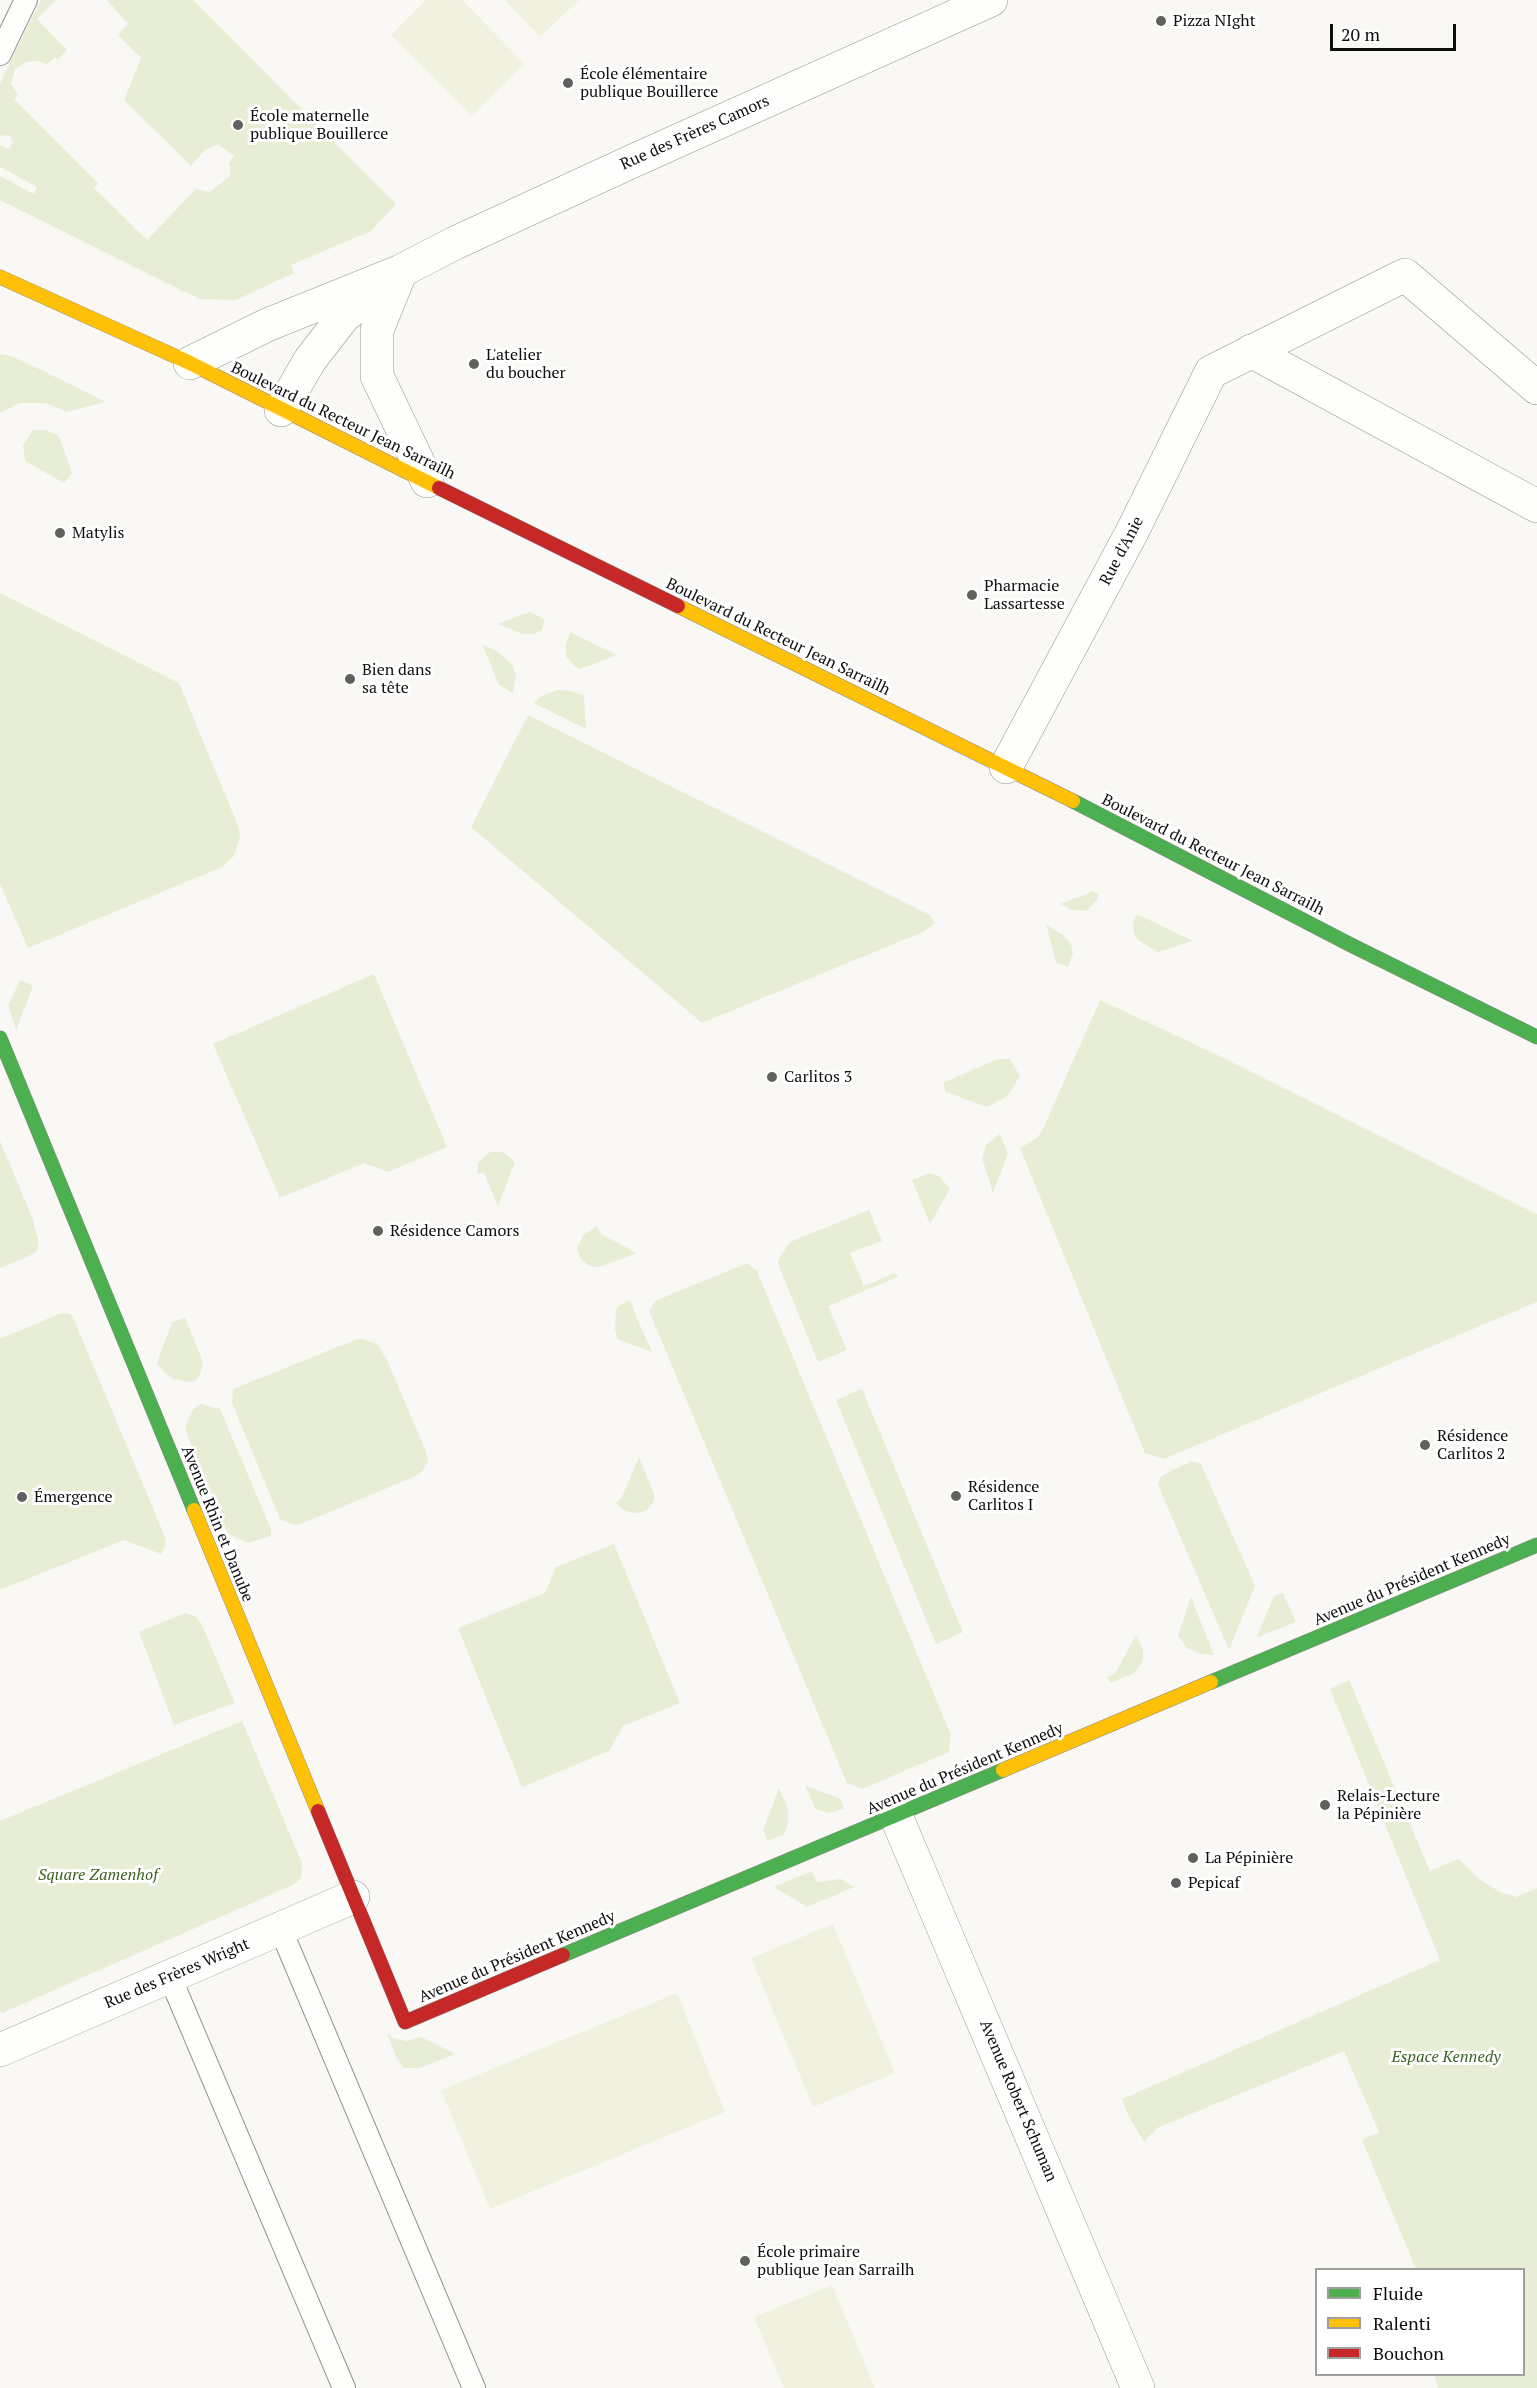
<!DOCTYPE html>
<meta charset="utf-8">
<style>
body{margin:0}
#map{position:relative;width:1537px;height:2388px;overflow:hidden;background:#faf8f4;font-family:"PT Serif",serif}
canvas{display:block}
.legend{position:absolute;left:1315px;top:2268px;width:210px;height:108px;box-sizing:border-box;background:#fff;border:2px solid #9f9f9f;margin:0;padding:8px 10px;list-style:none;font-size:18px;color:#0e0e0e}
.legend li{display:flex;align-items:center;gap:12px;height:30px}
.legend b{width:30px;border:2px solid #9f9f9f}
.scale{position:absolute;left:1330px;top:24px;width:126px;height:27px;box-sizing:border-box;border:3px solid #0e0e0e;border-top:0;padding-left:8px;font-size:18px;line-height:21px;white-space:nowrap;color:#0e0e0e;-webkit-text-stroke:4px #fff;paint-order:stroke}
</style>
<div id="map">
<canvas width="1537" height="2388"></canvas>
<ul class="legend">
<li><b style="height:8px;background:#4caf50"></b>Fluide</li>
<li><b style="height:8px;background:#ffc107"></b>Ralenti</li>
<li><b style="height:8px;background:#c62828"></b>Bouchon</li>
</ul>
<div class="scale">20 m</div>
</div>
<script>
const g = document.querySelector('canvas').getContext('2d');
g.lineJoin = 'round';
function fillPath(path, color) { g.fillStyle = color; g.fill(path, 'evenodd'); }
const shape = rows => new Path2D(rows.map(r => 'M' + r).join(''));
function trace(path, color, width, dash) { g.strokeStyle = color; g.lineWidth = width; g.lineCap = dash ? 'butt' : 'round'; g.setLineDash(dash || []); g.stroke(path); }
function label(font, color, halo, rows, align = 'center') {
  g.font = font + ' "PT Serif",serif'; g.lineWidth = 6; g.setLineDash([]); g.textBaseline = 'middle'; g.strokeStyle = halo; g.fillStyle = color; for (const [text, x, y, turn = 0] of rows) {
    g.save(); g.translate(x, y); g.rotate((+turn || 0) * Math.PI / 180); g.textAlign = isNaN(turn) ? turn : align; if (halo) g.strokeText(text, 0, 0); g.fillText(text, 0, 0); g.restore();
  }
}
fillPath(shape([
 [41,0,56,0,37,19,67,50,58,60,55,57,47,64,35,61,26,62,15,69,11,84,18,95,14,99,98,183,94,188,147,240,196,189,210,192,231,175,229,163,234,156,218,144,204,151,191,166,124,100,141,58,118,35,128,24,107,0,193,0,396,204,371,231,291,265,294,273,236,300,199,299,0,200,0,176,34,194,37,187,0,167,0,145,9,149,13,142,9,135,0,136,0,83],
 [0,354,11,356,27,363,106,402,66,412,45,403,19,403,0,413],
 [33,430,46,430,59,436,72,473,64,483,25,461,23,445],
 [0,593,179,683,239,828,240,837,234,856,222,867,28,948,0,884],
 [530,612,545,620,542,630,534,634,523,634,497,624],
 [570,632,617,655,580,669,574,666,566,656,566,644],
 [482,644,498,652,512,664,516,675,513,693,499,685],
 [557,690,572,691,584,696,586,729,534,703,540,697],
 [528,715,930,915,935,923,923,932,702,1023,471,827],
 [1093,891,1099,894,1097,900,1086,911,1072,910,1060,904],
 [1137,914,1193,941,1158,952,1138,940,1134,934,1133,921],
 [1046,924,1063,935,1071,944,1073,953,1068,967,1056,962],
 [374,974,447,1147,388,1172,364,1163,280,1198,213,1044],
 [20,981,29,983,33,986,16,1030,8,1005],
 [1100,1000,1209,1051,1537,1214,1537,1302,1164,1459,1145,1453,1020,1148,1037,1138,1042,1131],
 [997,1059,1010,1059,1020,1076,1007,1096,999,1101,987,1107,946,1092,943,1083],
 [1000,1134,1008,1154,993,1193,982,1158,986,1145],
 [0,1141,32,1217,39,1243,36,1252,31,1255,0,1268],
 [490,1152,503,1152,515,1162,498,1206,484,1173,477,1173,478,1163],
 [928,1173,939,1176,950,1189,930,1224,912,1180],
 [869,1210,882,1241,850,1253,864,1286,895,1273,898,1277,828,1306,847,1350,818,1362,778,1264,779,1258,790,1242],
 [597,1226,601,1234,637,1253,600,1267,588,1266,580,1257,577,1248,584,1234],
 [747,1263,757,1271,951,1735,949,1752,862,1789,847,1783,649,1311,655,1301],
 [630,1300,639,1323,652,1352,617,1339,615,1329,616,1311,618,1306],
 [61,1313,70,1314,75,1322,165,1537,166,1545,161,1554,124,1540,0,1590,0,1339],
 [185,1318,203,1362,200,1375,195,1381,188,1382,174,1379,166,1374,157,1363,172,1322],
 [357,1339,364,1339,378,1345,387,1360,425,1449,428,1461,422,1472,414,1477,296,1526,280,1519,232,1403,233,1389],
 [862,1389,963,1632,936,1644,836,1400],
 [201,1404,220,1409,271,1529,271,1536,248,1543,230,1535,223,1525,186,1432,186,1425,193,1409],
 [639,1457,654,1494,654,1501,648,1509,640,1513,634,1513,625,1511,616,1503,622,1497],
 [1191,1461,1201,1464,1255,1586,1229,1650,1158,1485,1161,1476],
 [614,1544,680,1703,623,1726,609,1751,522,1787,458,1628,545,1593,556,1567],
 [1283,1593,1296,1622,1256,1638,1274,1596],
 [1191,1597,1214,1655,1200,1654,1187,1648,1178,1636],
 [185,1613,195,1616,201,1623,235,1703,174,1725,139,1632],
 [1136,1635,1143,1649,1143,1661,1134,1673,1111,1683,1107,1678,1116,1672],
 [1349,1680,1430,1871,1459,1859,1479,1879,1500,1892,1516,1897,1537,1888,1537,2388,1438,2388,1434,2375,1524,2374,1524,2270,1416,2269,1362,2140,1379,2132,1344,2051,1157,2128,1144,2142,1128,2115,1122,2099,1440,1960,1330,1689],
 [242,1721,302,1863,301,1878,293,1885,2,2013,0,2010,0,1821],
 [805,1785,841,1799,844,1809,827,1813,815,1808],
 [779,1788,788,1809,788,1824,784,1834,768,1841,763,1830],
 [812,1871,817,1882,841,1879,854,1887,807,1907,774,1887],
 [387,2033,393,2038,406,2041,421,2037,455,2054,420,2068,404,2068,396,2056]
]), '#e8eed5');
fillPath(shape([
 [426,0,462,0,525,64,471,116,391,35],
 [505,0,579,0,540,37],
 [833,1924,895,2073,813,2107,751,1958],
 [677,1993,725,2112,490,2209,441,2090],
 [832,2285,875,2388,784,2388,754,2317]
]), '#f0f2df');
const lane = shape([
 [0,54,26,0],
 [281,1930,474,2388],
 [170,1977,344,2388]
]);
const street = shape([
 [401,271,377,330,377,376,427,481],
 [1251,351,1537,506],
 [190,363,267,325,401,271,455,243,635,160,991,0],
 [281,410,310,360,344,316,376,291],
 [1006,767,1132,532,1211,372,1405,275,1537,388],
 [896,1816,1138,2388],
 [0,2050,353,1897]
]);
const fast = shape([
 [1073,801,1351,945,1537,1037],
 [0,1038,194,1510],
 [1211,1682,1537,1545],
 [563,1955,1003,1770]
]);
const slow = shape([
 [0,277,190,363,439,488],
 [678,606,1073,801],
 [194,1510,318,1811],
 [1003,1770,1211,1682]
]);
const jam = shape([
 [439,488,678,606],
 [318,1811,405,2022,563,1955]
]);
trace(lane, '#949392', 24);
trace(street, '#949392', 34);
trace(fast, '#8b8a88', 15);
trace(slow, '#8b8a88', 15);
trace(jam, '#8b8a88', 15);
trace(lane, '#fefefd', 22);
trace(street, '#fefefd', 33);
trace(fast, '#4caf50', 14);
trace(slow, '#ffc107', 14);
trace(jam, '#c62828', 14);
for (const [x, y, r, color] of [
 [1161,21,6,"#61605e"],
 [568,83,6,"#61605e"],
 [238,125,6,"#61605e"],
 [474,364,6,"#61605e"],
 [60,533,6,"#61605e"],
 [972,595,6,"#61605e"],
 [350,679,6,"#61605e"],
 [772,1077,6,"#61605e"],
 [378,1231,6,"#61605e"],
 [1425,1445,6,"#61605e"],
 [956,1496,6,"#61605e"],
 [22,1497,6,"#61605e"],
 [1325,1805,6,"#61605e"],
 [1193,1858,6,"#61605e"],
 [1176,1883,6,"#61605e"],
 [745,2261,6,"#61605e"]
]) { const dot = new Path2D(); dot.arc(x, y, r, 0, 2 * Math.PI); g.fillStyle = color; g.fill(dot); trace(dot, '#fff', 2); }
label('16px', '#0e0e0e', '#fff', [
 ["Pizza NIght",1173,21],
 ["École élémentaire",580,74],
 ["publique Bouillerce",580,92],
 ["École maternelle",250,116],
 ["publique Bouillerce",250,134],
 ["L'atelier",486,355],
 ["du boucher",486,373],
 ["Matylis",72,533],
 ["Pharmacie",984,586],
 ["Lassartesse",984,604],
 ["Bien dans",362,670],
 ["sa tête",362,688],
 ["Carlitos 3",784,1077],
 ["Résidence Camors",390,1231],
 ["Résidence",1437,1436],
 ["Carlitos 2",1437,1454],
 ["Résidence",968,1487],
 ["Carlitos I",968,1505],
 ["Émergence",34,1497],
 ["Relais-Lecture",1337,1796],
 ["la Pépinière",1337,1814],
 ["La Pépinière",1205,1858],
 ["Pepicaf",1188,1883],
 ["École primaire",757,2252],
 ["publique Jean Sarrailh",757,2270]
], 'left');
label('16px', '#0e0e0e', '#fff', [
 ["Rue des Frères Camors",695,133,-24],
 ["Boulevard du Recteur Jean Sarrailh",343,421,26],
 ["Rue d'Anie",1122,551,-62],
 ["Boulevard du Recteur Jean Sarrailh",778,637,26],
 ["Boulevard du Recteur Jean Sarrailh",1213,855,27],
 ["Avenue Rhin et Danube",217,1524,68],
 ["Avenue du Président Kennedy",1412,1580,-23],
 ["Avenue du Président Kennedy",965,1769,-23],
 ["Avenue du Président Kennedy",517,1957,-23],
 ["Rue des Frères Wright",177,1974,-23],
 ["Avenue Robert Schuman",1018,2101,67]
]);
label('italic 16px', '#3b6123', '#fff', [
 ["Square Zamenhof",98,1875],
 ["Espace Kennedy",1446,2057]
]);
</script>
